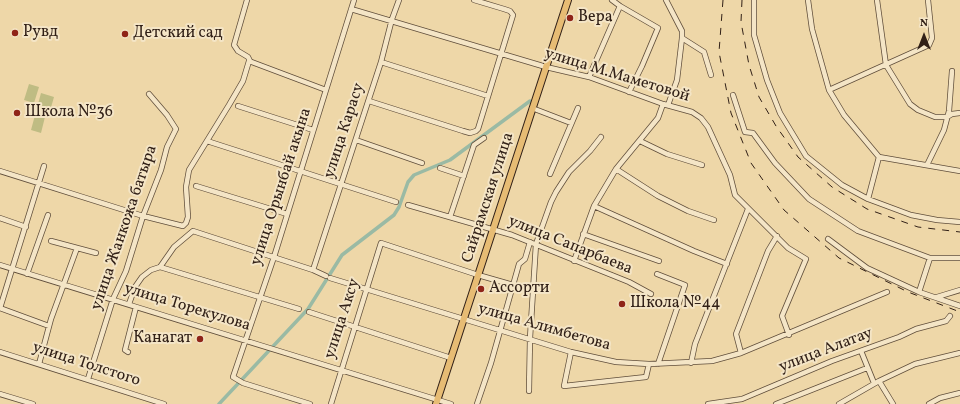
<!DOCTYPE html>
<meta charset="utf-8">
<style>
body{margin:0}
#map{position:relative;width:960px;height:404px;overflow:hidden;background:#eed7a8;font-family:Vollkorn,serif}
canvas{display:block}
.north{position:absolute;left:904px;top:16px;width:40px;height:40px;-webkit-text-stroke:3px #f4e5c6;paint-order:stroke;rotate:0deg;font-size:11px;font-weight:700;line-height:16px;text-align:center;color:#312017}
.north::after{content:'';display:block;margin:auto;width:14px;height:18px;background:#312017;clip-path:polygon(50% 0,100% 100%,50% 72%,0 100%)}
</style>
<div id="map">
<canvas width="960" height="404"></canvas>
<div class="north">N</div>
</div>
<script>
const g = document.querySelector('canvas').getContext('2d');
g.lineJoin = 'round';
function fillPath(path, color) { g.fillStyle = color; g.fill(path, 'evenodd'); }
const shape = rows => new Path2D(rows.map(r => 'M' + r).join(''));
function trace(path, color, width, dash) { g.strokeStyle = color; g.lineWidth = width; g.lineCap = dash ? 'butt' : 'round'; g.setLineDash(dash || []); g.stroke(path); }
function label(font, color, halo, rows, align = 'center') {
  g.font = font + ' Vollkorn,serif'; g.lineWidth = 4; g.setLineDash([]); g.textBaseline = 'middle'; g.strokeStyle = halo; g.fillStyle = color; for (const [text, x, y, turn = 0] of rows) {
    g.save(); g.translate(x, y); g.rotate((+turn || 0) * Math.PI / 180); g.textAlign = isNaN(turn) ? turn : align; if (halo) g.strokeText(text, 0, 0); g.fillText(text, 0, 0); g.restore();
  }
}
fillPath(shape([
 [29,84,39,87,34,103,24,100],
 [41,93,54,97,48,118,45,117,41,133,31,130]
]), '#bfbc83');
trace(shape([
 [219,404,308,309,342,255,394,215,399,207,408,182,414,175,450,160,530,101]
]), '#9abaa4', 3.5);
const minor = shape([
 [247,0,234,45,238,51,248,57,250,61],
 [666,0,682,31,682,38,677,80,668,105],
 [754,0,754,35,767,80,780,113,806,156,842,185,868,199,911,215,937,220,960,222],
 [808,0,812,29,829,90,844,115,879,157,868,199],
 [877,0,886,65,910,104,918,110,935,117,947,117,952,114,960,113],
 [620,6,658,28,642,66,629,92],
 [351,9,546,67,589,77,663,104,692,112,701,118,708,127,730,175,735,195,788,248,806,259,782,316,789,335],
 [682,38,704,52,711,75],
 [381,62,488,96],
 [589,77,620,6,612,0],
 [829,90,929,45,932,38,928,0],
 [733,95,745,132,753,133,775,163,809,199,858,231,930,258],
 [369,101,463,131,470,133,476,131,478,129,513,15,510,11,504,9,474,0],
 [238,106,313,130],
 [532,108,571,123],
 [356,140,422,163],
 [207,141,396,202],
 [640,141,667,154,702,165],
 [879,157,960,171],
 [927,165,944,130,949,111,952,71],
 [440,168,464,176],
 [616,169,658,196,688,211,714,220],
 [0,171,143,216,183,226,186,223,188,217,186,187,189,170,229,105,243,81,249,61,326,90],
 [550,174,578,108],
 [196,186,287,214],
 [408,205,512,235,629,282,651,294],
 [594,206,694,251,727,264],
 [450,217,474,145,484,138],
 [0,218,26,227],
 [583,234,659,261],
 [828,239,867,268,919,292],
 [51,241,96,253],
 [960,258,930,258,919,292,960,306],
 [574,261,594,206,616,169,658,118,663,104],
 [0,265,451,404],
 [160,267,299,309],
 [313,270,381,62,392,19,399,0],
 [27,274,48,215],
 [657,274,685,285,658,364],
 [330,278,571,352,616,362,649,364,712,361,741,353,887,292],
 [937,297,960,290],
 [129,304,135,287,142,277,151,270,160,267,174,247,193,231,313,270,326,276],
 [0,308,44,166],
 [0,308,49,326],
 [309,312,451,358],
 [861,351,874,383],
 [0,352,164,404],
 [128,352,125,350,136,307],
 [571,352,564,386,646,377,649,364],
 [741,353,736,334,768,251,777,236],
 [691,363,695,344,748,209],
 [39,364,51,319,77,248],
 [88,379,113,299,126,271,143,216,161,170,167,147,176,129,167,115,149,94],
 [879,381,893,404],
 [529,391,530,338,536,244,551,202,556,192,569,172,590,151,601,137],
 [0,394,33,404],
 [310,404,243,383,233,377,274,257,354,0],
 [331,404,381,243,478,275,513,285],
 [477,404,491,363,519,264,525,259,530,242],
 [708,404,742,399,832,361,899,337,916,329,946,321,950,316],
 [776,404,867,368],
 [839,404,879,381,915,364,960,353],
 [929,404,940,398,960,393]
]);
const major = shape([
 [436,404,568,0]
]);
trace(minor, '#604e3b', 6);
trace(major, '#312017', 8);
trace(minor, '#f4e5c6', 4.5);
trace(major, '#e7bc74', 6);
trace(shape([
 [723,0,719,52,731,113,751,163,784,210,839,258,908,292,960,312],
 [742,0,741,22,749,65,759,97,776,126,798,157,832,187,867,209,918,227,960,232]
]), '#312017', 1, [7, 7]);
for (const [x, y, r, color] of [
 [570,18,4,"#8f2418"],
 [15,33,4,"#8f2418"],
 [125,34,4,"#8f2418"],
 [17,113,4,"#8f2418"],
 [481,289,4,"#8f2418"],
 [622,304,4,"#8f2418"],
 [200,339,4,"#8f2418"]
]) { const dot = new Path2D(); dot.arc(x, y, r, 0, 2 * Math.PI); g.fillStyle = color; g.fill(dot); trace(dot, '#f4e5c6', 1.5); }
label('16px', '#312017', '#f4e5c6', [
 ["Вера",578,18],
 ["Рувд",23,33],
 ["Детский сад",133,34],
 ["Школа №36",25,113],
 ["Ассорти",489,289],
 ["Школа №44",630,304],
 ["Канагат",192,339,"right"]
], 'left');
label('16px', '#312017', '#f4e5c6', [
 ["улица М.Маметовой",617,76,17],
 ["улица Карасу",345,131,-72],
 ["улица Орынбай акына",282,187,-72],
 ["Сайрамская улица",489,198,-72],
 ["улица Жанкожа батыра",125,228,-71],
 ["улица Сапарбаева",570,246,22],
 ["улица Торекулова",187,308,17],
 ["улица Аксу",343,319,-72],
 ["улица Алимбетова",544,328,16],
 ["улица Алатау",826,351,-21],
 ["улица Толстого",86,365,18]
]);
</script>
